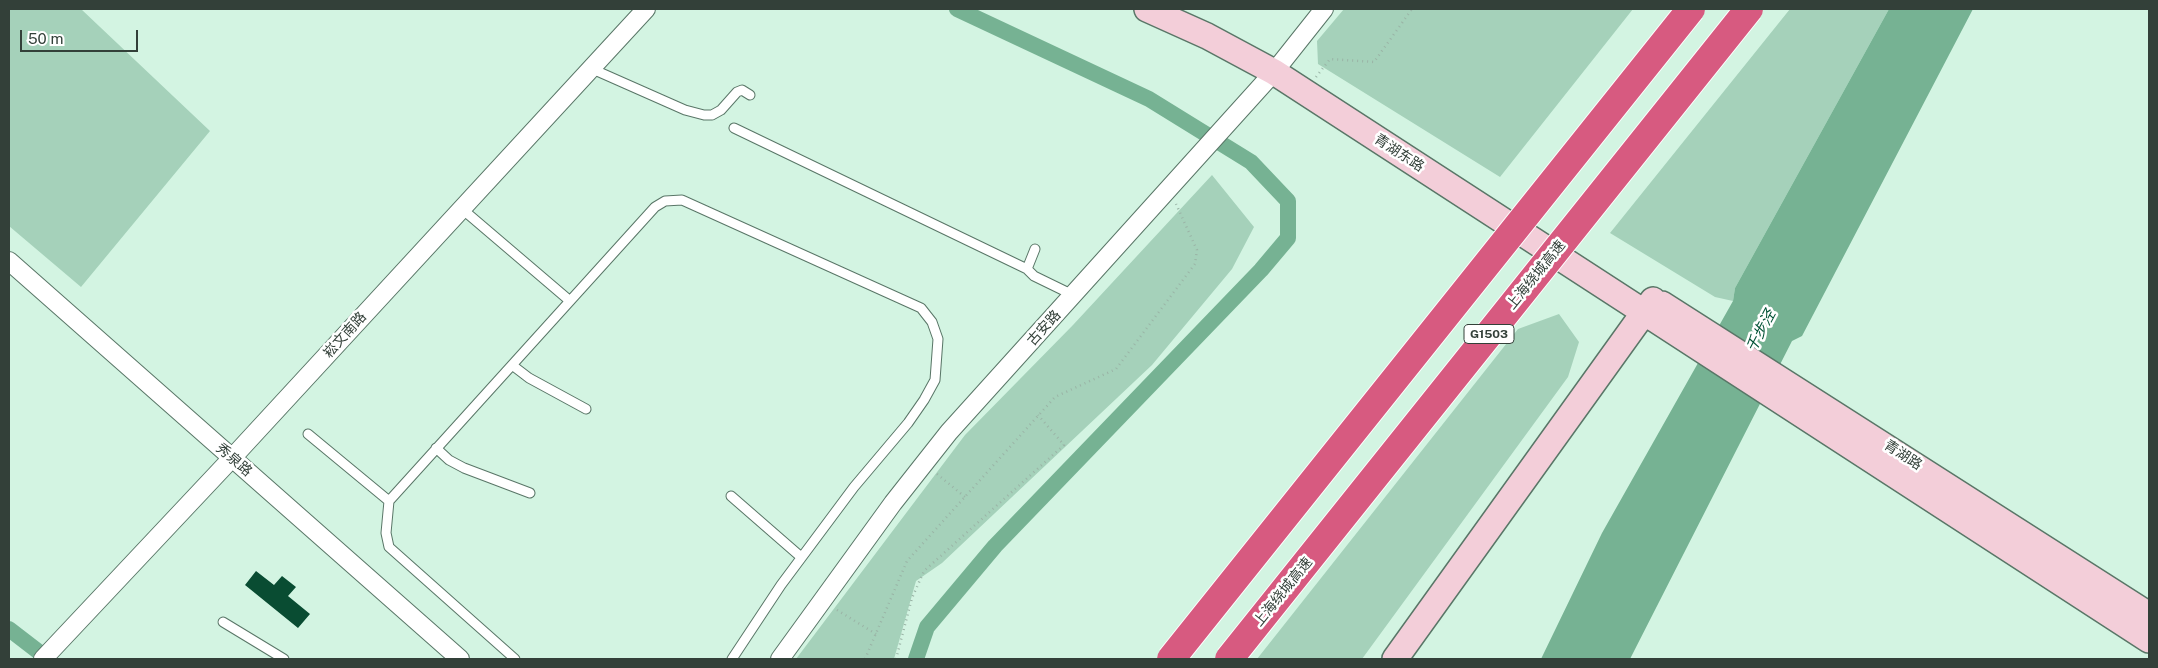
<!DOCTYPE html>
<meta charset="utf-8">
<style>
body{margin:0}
#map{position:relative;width:2158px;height:668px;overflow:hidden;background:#d3f4e2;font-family:"Public Sans",sans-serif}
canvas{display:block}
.frame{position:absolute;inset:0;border:10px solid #334039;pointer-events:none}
.scale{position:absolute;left:20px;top:30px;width:118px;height:22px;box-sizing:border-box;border:2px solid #334039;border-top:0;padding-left:6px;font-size:15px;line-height:18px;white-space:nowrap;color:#334039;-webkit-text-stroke:4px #fff;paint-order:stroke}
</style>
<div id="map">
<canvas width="2158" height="668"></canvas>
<div class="frame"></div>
<div class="scale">50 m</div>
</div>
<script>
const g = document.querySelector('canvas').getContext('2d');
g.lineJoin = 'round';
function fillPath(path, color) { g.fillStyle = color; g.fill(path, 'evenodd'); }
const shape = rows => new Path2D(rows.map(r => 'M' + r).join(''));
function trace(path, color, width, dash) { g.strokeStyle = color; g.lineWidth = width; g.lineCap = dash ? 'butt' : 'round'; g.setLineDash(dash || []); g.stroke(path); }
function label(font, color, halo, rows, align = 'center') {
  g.font = font + ' "Public Sans","Noto Sans SC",sans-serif'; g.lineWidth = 5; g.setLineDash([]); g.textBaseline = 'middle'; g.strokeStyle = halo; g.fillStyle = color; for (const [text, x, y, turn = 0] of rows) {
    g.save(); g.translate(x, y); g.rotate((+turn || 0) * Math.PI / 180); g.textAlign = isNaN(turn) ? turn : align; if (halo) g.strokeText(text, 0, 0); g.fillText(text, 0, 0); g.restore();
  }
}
fillPath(shape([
 [9,9,81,9,210,131,81,287,9,226],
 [1344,9,1633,9,1500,177,1318,64,1317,41],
 [1790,9,1889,9,1735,288,1733,301,1715,297,1610,233],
 [1212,175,1254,227,1232,269,1152,365,942,563,916,581,894,659,796,659,965,435,1073,325],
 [1559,314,1579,342,1568,377,1362,659,1257,659,1518,329]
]), '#a5d1ba');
fillPath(shape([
 [1889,9,1973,9,1802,336,1792,341,1630,659,1541,659,1602,533,1733,301,1735,288]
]), '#76b293');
trace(shape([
 [9,629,48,659],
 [916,659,927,627,995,546,1261,270,1288,238,1288,201,1251,162,1149,99,957,9]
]), '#76b293', 16);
fillPath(shape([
 [256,571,274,585,282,576,296,587,288,596,310,614,298,628,245,585]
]), '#094c32');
const lane = shape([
 [590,68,685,110,704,115,712,115,721,110,737,92,742,90,750,95],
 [734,128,1027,269],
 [461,208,570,301],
 [1035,249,1027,269,1034,276,1073,295],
 [512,365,529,378,586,409],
 [308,434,389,501],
 [436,448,449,460,464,468,530,493],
 [731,496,801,557],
 [223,622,284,659],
 [515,659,389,547,386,533,389,501,655,207,665,201,682,200,921,308,932,322,938,339,935,380,924,400,908,423,854,487,781,585,732,659]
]);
const street = shape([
 [9,261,460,659],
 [43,659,232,458,646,9],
 [780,659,893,503,949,432,1274,72,1324,9]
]);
const secondary = shape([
 [1147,9,1207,36,1274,72,2149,640],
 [1662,304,2149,615],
 [1395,659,1653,300]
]);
trace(lane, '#597667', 11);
trace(street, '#597667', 20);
trace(secondary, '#597667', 28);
trace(shape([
 [1316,77,1330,59,1374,62,1412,9],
 [937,474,965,497],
 [837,610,876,634],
 [865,659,907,561,1055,397,1116,369,1195,264,1197,250,1176,204],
 [896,659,912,598,924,571,1064,445,1038,415]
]), '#9ab4a6', 2.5, [1, 4]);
trace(lane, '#fff', 9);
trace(street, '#fff', 18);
trace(secondary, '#f3ced9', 25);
const highwayBridge = shape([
 [1171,659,1691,9],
 [1229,659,1749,9]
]);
trace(highwayBridge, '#fff', 30, []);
trace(highwayBridge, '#d75a80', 28);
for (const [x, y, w] of [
 [1489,334,50]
]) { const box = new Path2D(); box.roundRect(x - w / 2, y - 9.5, w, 19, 4); g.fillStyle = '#fff'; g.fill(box); trace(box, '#334039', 1); }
label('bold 12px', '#334039', null, [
 ["G1503",1489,334]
]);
label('14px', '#334039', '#fff', [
 ["青湖东路",1399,153,33],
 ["上海绕城高速",1536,275,-51],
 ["古安路",1044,328,-48],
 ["崧文南路",345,335,-48],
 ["青湖路",1903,455,33],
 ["秀泉路",234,460,41],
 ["上海绕城高速",1283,592,-51]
]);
label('italic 15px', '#005235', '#fff', [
 ["千步泾",1761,331,-62]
]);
</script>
